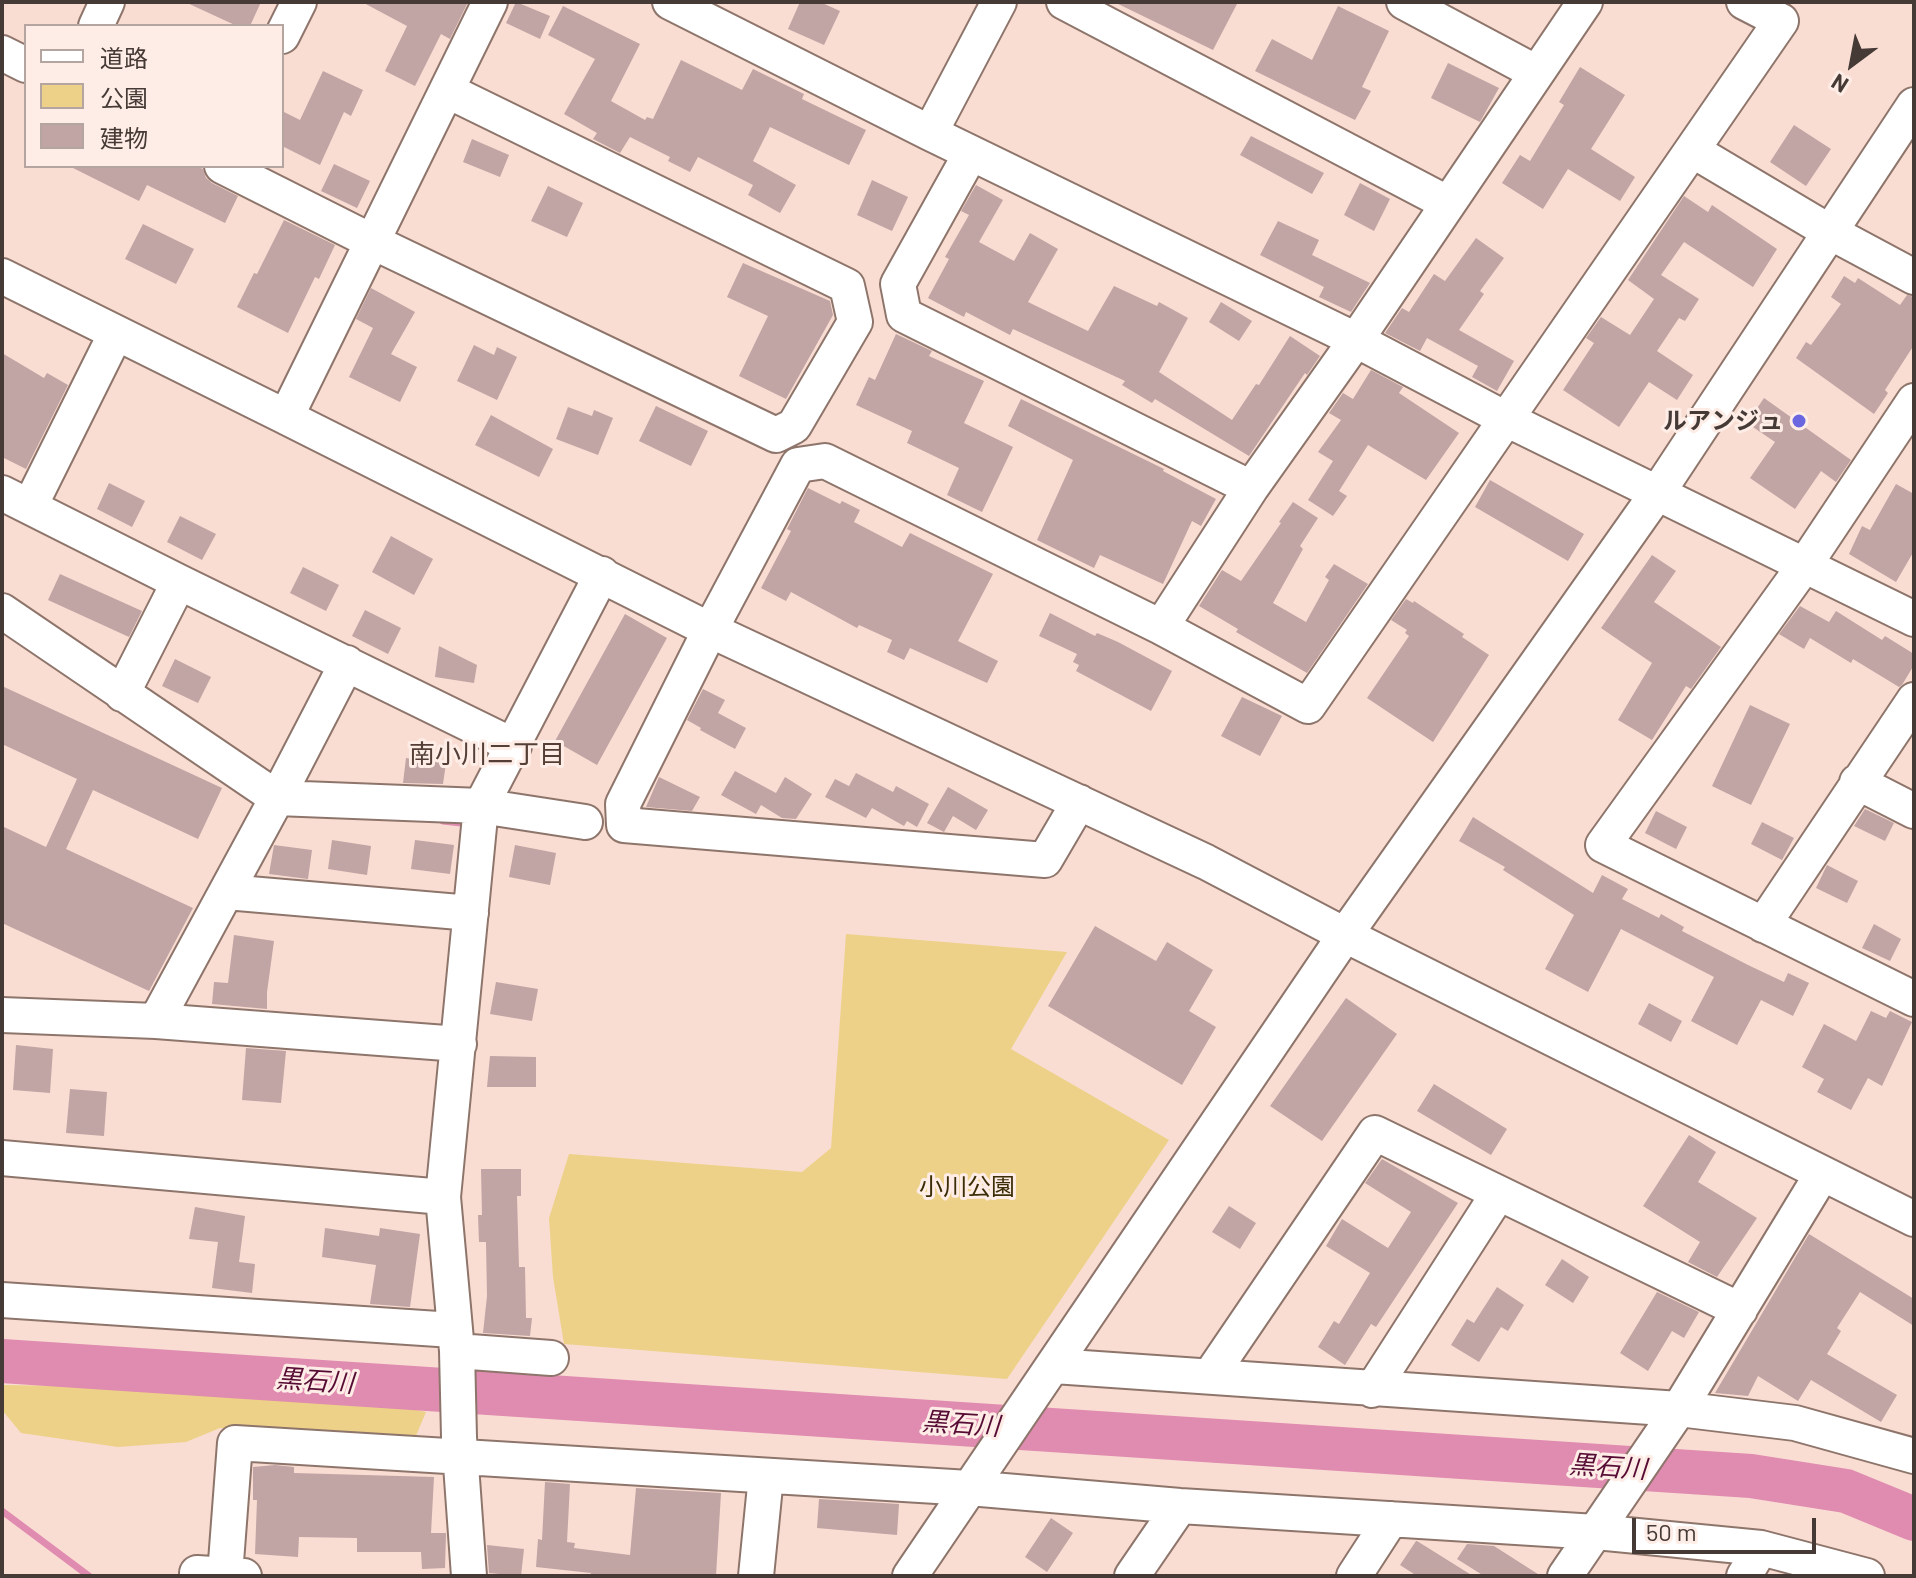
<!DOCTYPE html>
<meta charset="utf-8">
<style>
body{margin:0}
#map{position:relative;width:1916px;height:1578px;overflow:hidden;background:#f9ddd2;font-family:Barlow,"Noto Sans JP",sans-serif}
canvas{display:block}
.frame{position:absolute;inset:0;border:4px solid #453a36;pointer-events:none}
.legend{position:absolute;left:24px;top:24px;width:260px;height:144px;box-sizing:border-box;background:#feede6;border:2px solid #b4a5a0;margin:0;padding:10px 14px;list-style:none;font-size:24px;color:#453a36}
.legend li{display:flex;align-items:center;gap:16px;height:40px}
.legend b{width:40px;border:2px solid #b4a5a0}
.north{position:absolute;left:1812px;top:24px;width:80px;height:80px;-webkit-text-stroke:6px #feede6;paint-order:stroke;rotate:212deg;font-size:22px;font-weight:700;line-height:32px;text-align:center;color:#453a36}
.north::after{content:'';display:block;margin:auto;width:28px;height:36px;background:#453a36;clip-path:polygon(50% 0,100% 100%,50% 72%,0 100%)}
.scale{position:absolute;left:1632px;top:1518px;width:184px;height:36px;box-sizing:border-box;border:4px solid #453a36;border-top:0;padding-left:10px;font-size:24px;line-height:28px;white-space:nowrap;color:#453a36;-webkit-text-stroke:6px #feede6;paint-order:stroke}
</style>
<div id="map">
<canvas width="1916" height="1578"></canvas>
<div class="frame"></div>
<ul class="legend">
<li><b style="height:10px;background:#fff"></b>道路</li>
<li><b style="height:22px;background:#edd188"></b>公園</li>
<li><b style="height:22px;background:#c1a4a4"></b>建物</li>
</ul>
<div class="north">N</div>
<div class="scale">50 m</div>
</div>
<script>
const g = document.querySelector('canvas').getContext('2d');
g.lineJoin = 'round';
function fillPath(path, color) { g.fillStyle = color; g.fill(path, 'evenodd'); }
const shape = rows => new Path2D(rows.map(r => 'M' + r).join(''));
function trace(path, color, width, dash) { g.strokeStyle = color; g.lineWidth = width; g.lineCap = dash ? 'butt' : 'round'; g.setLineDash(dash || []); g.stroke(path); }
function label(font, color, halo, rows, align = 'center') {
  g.font = font + ' Barlow,"Noto Sans JP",sans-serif'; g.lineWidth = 6; g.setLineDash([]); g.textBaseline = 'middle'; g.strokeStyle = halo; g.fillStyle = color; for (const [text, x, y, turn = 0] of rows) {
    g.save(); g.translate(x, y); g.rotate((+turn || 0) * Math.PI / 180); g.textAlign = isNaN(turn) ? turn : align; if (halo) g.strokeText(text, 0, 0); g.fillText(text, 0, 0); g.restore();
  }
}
fillPath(shape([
 [846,934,1067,952,1011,1049,1169,1140,1007,1379,564,1344,553,1277,549,1218,569,1154,802,1172,831,1148],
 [2,1385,138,1387,360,1398,426,1412,415,1438,220,1428,186,1442,118,1447,21,1433,2,1410]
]), '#edd188');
trace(shape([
 [443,821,461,823],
 [2,1511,89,1576]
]), '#e08bb0', 7);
trace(shape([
 [2,1361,1751,1476,1846,1491,1914,1519]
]), '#e08bb0', 44);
fillPath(shape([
 [185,2,261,2,250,26,237,26],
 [362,2,468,2,450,39,441,34,415,86,385,71,407,26],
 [516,2,550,16,540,39,506,23],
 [800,2,820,2,840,11,824,45,788,29],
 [1114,2,1238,2,1213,50],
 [563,6,640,44,611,101,645,120,647,117,653,119,681,60,742,90,753,69,804,94,802,99,866,130,849,165,770,127,753,161,796,185,780,213,748,195,753,185,698,157,690,172,668,161,670,157,630,137,620,153,593,139,597,133,564,114,595,59,548,35],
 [1338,6,1389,31,1362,87,1371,91,1355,120,1255,71,1272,39,1312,60],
 [1448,63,1499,88,1480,122,1431,98],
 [1580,67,1625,95,1591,149,1635,177,1620,201,1568,169,1543,209,1502,183,1520,155,1530,161,1564,105,1559,102],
 [323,71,363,90,351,116,344,112,320,165,282,146,282,111,300,120],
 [1794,125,1831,149,1806,186,1770,162],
 [1251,136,1324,173,1312,194,1240,155],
 [472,139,509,155,500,177,463,162],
 [334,164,370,181,357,208,321,191],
 [69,166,196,166,203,169,206,178,212,183,238,196,225,223,147,185,139,201],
 [872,180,908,197,892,231,857,215],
 [1360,183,1390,199,1374,231,1344,215],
 [976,185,1003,200,979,242,1014,261,1030,233,1058,249,1028,302,1088,331,1114,286,1157,306,1159,302,1188,318,1159,372,1232,420,1256,384,1259,385,1290,336,1320,356,1307,375,1305,373,1249,456,1155,399,1152,403,1122,385,1125,381,1013,329,1010,335,966,312,964,317,928,298,949,259,945,257,969,215,961,211],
 [548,186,583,203,567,237,531,221],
 [1684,196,1708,212,1712,205,1777,249,1753,287,1684,242,1661,275,1699,299,1685,321,1679,318,1657,351,1693,375,1677,400,1649,382,1619,427,1563,390,1594,343,1586,338,1601,317,1630,335,1654,299,1628,280],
 [284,220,335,245,319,279,315,277,288,333,237,307,254,273,257,274],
 [1278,221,1319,240,1312,255,1370,283,1351,312,1319,297,1324,287,1260,255],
 [143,224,194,249,176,284,125,259],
 [1476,238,1504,258,1480,291,1484,294,1459,330,1514,361,1497,391,1472,377,1478,366,1427,338,1420,351,1385,333,1402,308,1409,312,1434,274,1445,281],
 [743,263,830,301,833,315,786,399,739,376,768,316,727,297],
 [1844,276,1855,283,1858,278,1900,305,1907,295,1914,297,1914,345,1885,390,1888,393,1874,414,1796,358,1806,342,1811,345,1841,304,1831,297],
 [371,288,415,312,391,354,417,367,400,402,349,377,373,328,356,319],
 [1221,302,1252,321,1239,341,1209,322],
 [896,334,932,351,929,356,984,381,964,423,1013,447,982,512,947,495,959,468,907,443,912,431,856,405,869,377,875,380],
 [474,345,494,355,497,347,517,357,497,400,457,381],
 [2,353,44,378,47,373,68,385,26,469,2,457],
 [1371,370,1403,387,1399,393,1459,433,1426,480,1368,445,1339,491,1347,496,1333,516,1308,500,1333,461,1318,452,1341,420,1329,413,1343,393,1353,399],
 [1764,398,1851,460,1836,482,1821,471,1795,509,1750,478,1775,442,1747,423],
 [1021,399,1164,469,1163,471,1216,499,1201,526,1192,521,1163,584,1100,555,1094,568,1037,540,1073,460,1008,426],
 [656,406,708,431,691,466,639,441],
 [568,407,592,416,594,410,613,418,598,455,556,439],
 [491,415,553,449,539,477,475,445],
 [1490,480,1584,534,1568,561,1475,507],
 [109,483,145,501,132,527,97,509],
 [1896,484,1914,494,1914,551,1896,582,1849,554,1862,526,1870,530],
 [808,488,840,504,842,501,860,510,854,522,902,547,910,533,993,574,958,641,998,661,987,683,910,648,904,660,887,652,892,640,859,625,857,628,791,592,786,601,761,588,791,531,787,529],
 [1293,502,1318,518,1300,546,1303,549,1273,603,1306,622,1329,580,1325,577,1334,564,1368,584,1307,673,1236,632,1238,629,1199,606,1222,570,1241,581,1281,523,1279,522],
 [180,516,216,534,202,560,167,542],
 [391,536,433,559,414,595,372,572],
 [1652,555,1676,571,1654,602,1721,647,1691,689,1686,686,1652,740,1618,720,1652,663,1601,628],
 [303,567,339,585,326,611,290,593],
 [60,574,142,611,129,637,48,600],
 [1406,599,1413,603,1414,601,1464,634,1462,637,1489,655,1433,742,1367,698,1409,636,1405,633,1407,630,1391,620],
 [1800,606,1829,622,1836,611,1882,640,1885,636,1914,654,1914,665,1902,685,1899,687,1853,659,1851,663,1810,638,1804,649,1779,634],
 [365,610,401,628,388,654,352,636],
 [1050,613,1095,636,1097,633,1118,642,1172,671,1151,711,1076,671,1079,665,1073,662,1077,654,1039,636],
 [625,614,667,638,597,765,555,741],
 [439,646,477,665,474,683,435,677],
 [175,659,211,677,198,703,162,686],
 [2,686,222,788,198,839,93,790,66,849,193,908,149,991,2,923,2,826,46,847,77,779,2,744],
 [703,689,725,700,718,713,746,728,735,749,700,730,701,728,687,720],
 [1242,697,1282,716,1260,756,1221,736],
 [1750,705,1790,724,1751,805,1712,786],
 [406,758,446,763,443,784,403,783],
 [735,771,776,793,785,777,812,794,796,819,782,818,761,805,756,814,721,795],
 [856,773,893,792,896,786,929,804,917,827,907,821,904,826,872,808,866,818,825,797,835,779,849,786],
 [659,777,700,797,692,811,646,807],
 [948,787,988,810,976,830,953,816,944,832,927,823],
 [1865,809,1894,823,1885,841,1854,826],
 [1656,811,1687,827,1676,849,1645,833],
 [1473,817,1593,893,1602,875,1628,889,1622,899,1659,918,1661,914,1684,927,1682,931,1748,965,1784,982,1788,973,1809,983,1793,1016,1761,1000,1737,1045,1691,1021,1714,977,1621,929,1588,992,1545,969,1574,915,1503,870,1505,867,1459,841],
 [1762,822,1794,838,1782,860,1751,844],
 [332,840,371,846,367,875,328,869],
 [415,840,454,845,450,874,411,869],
 [274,845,312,850,308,879,269,874],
 [515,845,556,853,550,885,509,877],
 [1827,865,1858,881,1847,903,1816,888],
 [1874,924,1901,939,1890,961,1862,948],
 [1095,926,1156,961,1167,942,1213,970,1189,1011,1216,1027,1182,1085,1048,1006],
 [234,935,274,941,267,992,267,1009,212,1004,214,982,228,983],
 [496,982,538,989,532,1021,490,1014],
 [1346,998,1397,1034,1322,1141,1270,1106],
 [1649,1003,1682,1021,1671,1042,1638,1024],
 [1871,1011,1886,1018,1890,1011,1912,1022,1882,1086,1868,1078,1851,1110,1817,1092,1824,1079,1802,1067,1824,1024,1856,1041],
 [16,1045,53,1049,50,1093,13,1090],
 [246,1048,286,1051,281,1103,242,1100],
 [490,1056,536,1057,536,1087,487,1087],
 [1434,1084,1507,1129,1491,1155,1417,1111],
 [70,1089,107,1092,104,1136,66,1133],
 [1689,1135,1716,1152,1698,1182,1757,1218,1717,1277,1688,1262,1700,1242,1643,1206],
 [1382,1159,1458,1203,1376,1327,1371,1324,1345,1365,1318,1347,1334,1321,1339,1324,1370,1273,1326,1246,1342,1219,1388,1248,1411,1212,1365,1183],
 [481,1169,521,1169,521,1196,517,1196,519,1267,525,1267,526,1318,532,1318,530,1336,483,1333,487,1296,486,1242,479,1242,478,1215,482,1215],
 [1229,1206,1256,1223,1240,1249,1212,1232],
 [195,1207,245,1216,239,1262,255,1264,252,1293,212,1288,218,1242,189,1239],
 [325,1228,379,1236,380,1228,420,1234,410,1307,370,1304,376,1265,322,1257],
 [1809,1234,1914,1299,1914,1326,1860,1292,1837,1328,1841,1331,1827,1354,1897,1395,1881,1422,1811,1380,1798,1401,1758,1376,1748,1396,1715,1393],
 [1562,1259,1589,1277,1573,1303,1545,1285],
 [1497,1287,1524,1305,1508,1331,1501,1327,1479,1362,1451,1345,1467,1319,1474,1323],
 [1657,1292,1699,1312,1684,1338,1672,1331,1648,1371,1620,1353],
 [275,1465,294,1467,294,1473,434,1477,431,1533,446,1533,445,1568,422,1569,421,1552,357,1552,357,1538,299,1537,298,1557,255,1554,257,1500,253,1500,253,1467],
 [545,1482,570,1484,567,1542,575,1543,574,1548,630,1555,636,1488,721,1493,716,1576,590,1576,591,1573,536,1567,538,1539,542,1540],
 [819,1499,899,1504,897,1535,817,1528],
 [1051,1518,1073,1533,1047,1572,1025,1557],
 [1416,1541,1417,1541,1473,1576,1417,1576,1400,1565],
 [1467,1544,1494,1546,1541,1576,1484,1576,1457,1559],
 [487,1545,524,1549,521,1576,489,1573]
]), '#c1a4a4');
const minor = shape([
 [490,2,286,417,710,630,1206,862,1345,935,1914,1219],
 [670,2,930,133,1356,340,1506,419,1914,619],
 [1064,2,1447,203],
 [1404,2,1535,72],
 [96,26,107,2],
 [282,36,299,2],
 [2,53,26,65],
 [930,133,999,2],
 [1692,150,1830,232,1914,277],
 [971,153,898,284,904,315,1251,488],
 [222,166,373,242,776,435,794,426,855,322,847,286,448,91],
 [2,276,286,417],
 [1914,401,1804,566,1603,845,1914,999],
 [2,493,179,582,514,746],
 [30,506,116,333],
 [2,611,277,798,481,806,585,822],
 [1161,627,1251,488,1356,340,1585,2],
 [122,694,179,582],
 [1857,782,1914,811],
 [1079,802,1045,860,624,825,623,804,710,630,798,465,825,461,1161,627,1308,706,1781,21,1744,2],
 [226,892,471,913],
 [1763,925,1914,700],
 [2,1015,156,1021,459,1044],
 [156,1021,277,798,347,663],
 [2,1158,443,1197],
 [2,1300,453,1330],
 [457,1351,551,1358],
 [1054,1366,1679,1409,1795,1423,1914,1456],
 [1210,1376,1375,1133,1740,1310],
 [1372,1390,1498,1194],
 [225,1575,235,1443,969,1488,1180,1506,1596,1532,1761,1548,1867,1576],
 [197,1576,197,1573,244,1576],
 [469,1576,459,1437,457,1351,443,1197,481,806,602,574],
 [756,1576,766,1476],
 [910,1576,1345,935,1658,492,1914,105],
 [1132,1576,1180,1506],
 [1354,1576,1391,1519],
 [1565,1576,1679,1409,1822,1174],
 [1744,1576,1761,1548]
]);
trace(minor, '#8e756b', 38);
trace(minor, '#fff', 34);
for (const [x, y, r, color] of [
 [1799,421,8,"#6a66e0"]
]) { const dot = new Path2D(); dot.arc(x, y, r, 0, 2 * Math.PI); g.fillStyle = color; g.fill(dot); trace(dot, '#feede6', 3); }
label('bold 24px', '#453a36', '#feede6', [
 ["ルアンジュ",1783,421]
], 'right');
label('24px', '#3b2e07', '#feede6', [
 ["小川公園",967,1187]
]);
label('26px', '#543e36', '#feede6', [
 ["南小川二丁目",487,754]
]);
label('italic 26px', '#570c35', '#feede6', [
 ["黒石川",315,1381,4],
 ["黒石川",961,1424,4],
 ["黒石川",1608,1467,4]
]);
</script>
